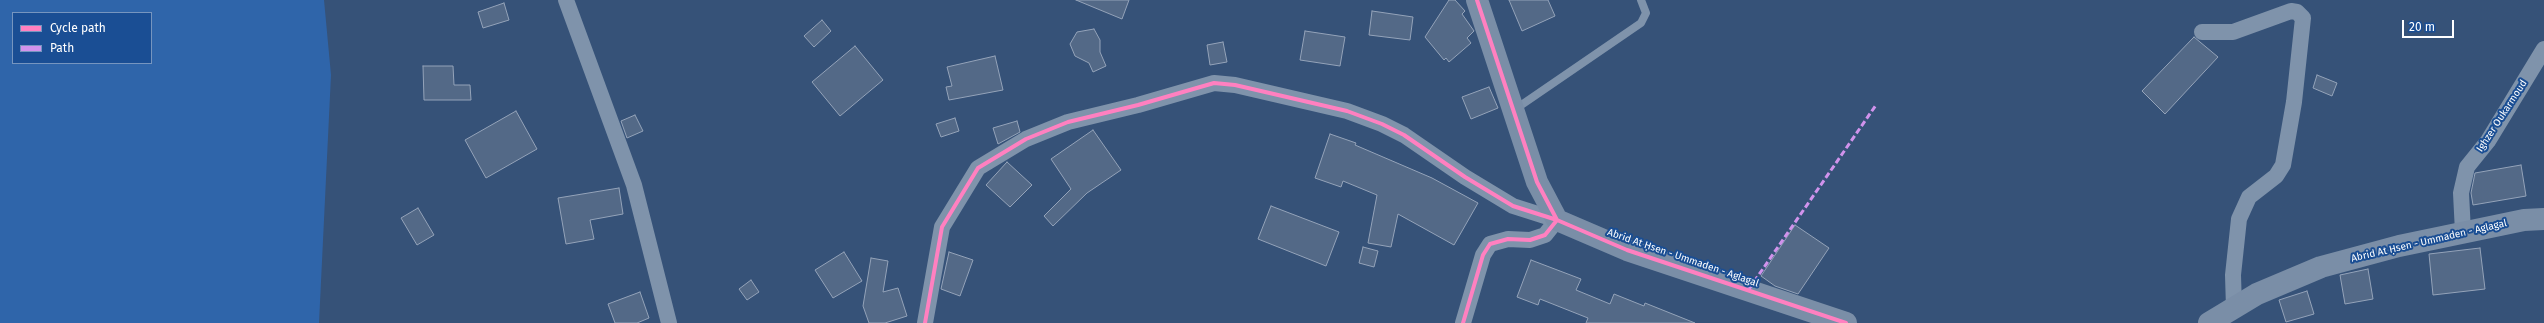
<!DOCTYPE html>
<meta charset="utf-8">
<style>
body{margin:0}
#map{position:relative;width:2544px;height:323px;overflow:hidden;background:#365278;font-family:"Fira Sans",sans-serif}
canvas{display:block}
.legend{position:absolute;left:12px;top:12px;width:140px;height:52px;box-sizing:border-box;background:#1a4e94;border:1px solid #7695bf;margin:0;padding:5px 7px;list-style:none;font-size:12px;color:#fff}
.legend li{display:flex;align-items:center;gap:8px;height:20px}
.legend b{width:20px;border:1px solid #7695bf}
.scale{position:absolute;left:2402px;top:20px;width:52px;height:18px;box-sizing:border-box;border:2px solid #fff;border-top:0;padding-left:5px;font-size:12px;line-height:14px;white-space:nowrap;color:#fff;-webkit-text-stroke:3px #1a4e94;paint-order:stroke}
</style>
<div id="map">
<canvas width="2544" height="323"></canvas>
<ul class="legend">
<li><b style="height:5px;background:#ff80c0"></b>Cycle path</li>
<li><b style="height:5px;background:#d193ec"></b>Path</li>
</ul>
<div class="scale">20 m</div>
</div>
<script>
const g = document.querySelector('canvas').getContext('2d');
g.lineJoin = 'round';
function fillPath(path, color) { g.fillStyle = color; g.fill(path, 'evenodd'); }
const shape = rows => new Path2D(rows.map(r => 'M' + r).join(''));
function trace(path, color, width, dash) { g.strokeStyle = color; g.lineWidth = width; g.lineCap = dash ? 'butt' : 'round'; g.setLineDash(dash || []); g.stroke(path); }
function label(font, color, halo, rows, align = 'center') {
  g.font = font + ' "Fira Sans",sans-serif'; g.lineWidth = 4; g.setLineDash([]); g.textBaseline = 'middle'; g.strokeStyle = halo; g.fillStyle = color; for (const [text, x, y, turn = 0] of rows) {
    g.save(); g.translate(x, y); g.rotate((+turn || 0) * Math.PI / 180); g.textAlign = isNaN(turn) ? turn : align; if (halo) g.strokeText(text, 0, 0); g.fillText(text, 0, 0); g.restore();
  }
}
fillPath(shape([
 [0,0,324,0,331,75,319,323,0,323],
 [13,13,151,13,151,63,13,63]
]), '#2f65aa');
const building = shape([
 [1076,0,1129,0,1122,19,1076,0],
 [1449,0,1455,0,1465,11,1462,14,1474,31,1467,38,1471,43,1449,62,1446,58,1444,60,1425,37,1449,0],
 [1509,0,1548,0,1555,16,1522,31,1509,0],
 [504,3,509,20,483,28,478,12,504,3],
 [1372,11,1413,17,1410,40,1369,35,1372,11],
 [822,20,831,31,814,47,804,36,822,20],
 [1094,29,1100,40,1100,52,1106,66,1093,72,1089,63,1075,56,1070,44,1077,32,1094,29],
 [1305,31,1345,37,1340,66,1300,60,1305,31],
 [2194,37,2218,57,2165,114,2142,91,2194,37],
 [1223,42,1227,62,1210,65,1207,45,1223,42],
 [855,46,883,80,840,116,812,82,855,46],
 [995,56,1003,90,949,100,946,87,952,86,947,67,995,56],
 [423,66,453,66,454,85,470,85,471,100,424,100,423,66],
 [2317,75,2337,83,2332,96,2313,88,2317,75],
 [1489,87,1498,108,1471,119,1462,97,1489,87],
 [516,111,537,149,486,178,465,140,516,111],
 [635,115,643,131,627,138,621,121,635,115],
 [955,118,959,131,941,137,936,124,955,118],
 [1017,121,1020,132,998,144,993,128,1017,121],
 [1093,130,1121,170,1087,193,1053,226,1044,216,1071,189,1051,159,1093,130],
 [1330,134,1356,143,1355,145,1432,178,1478,203,1454,245,1398,214,1391,247,1368,243,1377,195,1343,181,1341,187,1315,178,1330,134],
 [1007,162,1032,185,1010,207,986,185,1007,162],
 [2521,165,2526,196,2473,205,2471,193,2475,173,2521,165],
 [619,188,623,214,590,220,594,239,566,244,558,198,619,188],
 [1271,206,1339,232,1326,266,1258,239,1271,206],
 [418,208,434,235,417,245,401,218,418,208],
 [1795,225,1829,248,1798,294,1775,286,1761,276,1795,225],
 [1363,247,1378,251,1374,267,1359,263,1363,247],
 [2480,248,2485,289,2433,295,2429,254,2480,248],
 [844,252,862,281,833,298,815,270,844,252],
 [949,252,973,260,960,296,941,289,949,252],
 [871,258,888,261,883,292,898,288,907,316,885,323,869,323,863,306,871,258],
 [1531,260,1581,279,1576,290,1610,304,1614,294,1644,306,1645,303,1695,323,1586,323,1588,318,1540,299,1538,305,1517,297,1531,260],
 [2368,269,2373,299,2345,304,2340,275,2368,269],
 [751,280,759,292,747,300,739,289,751,280],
 [2307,291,2314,314,2286,322,2279,300,2307,291],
 [640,292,649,318,637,323,615,323,608,304,640,292]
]);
fillPath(building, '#536987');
trace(building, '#94a3b9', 1);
trace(shape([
 [1514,110,1641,23,1646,13,1641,0]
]), '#7f93ab', 8);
trace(shape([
 [566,0,634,185,669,323],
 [2202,32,2233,32,2291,11,2297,12,2303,18,2294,102,2283,165,2276,176,2249,197,2239,219,2233,275,2234,308],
 [2463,232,2461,193,2467,167,2488,141,2544,49],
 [925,323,942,227,978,168,1026,139,1068,122,1138,105,1214,83,1235,85,1347,111,1382,124,1404,135,1465,177,1513,206,1557,220,1545,235,1530,240,1508,239,1490,244,1483,255,1463,323]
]), '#7f93ab', 16);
trace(shape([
 [1477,0,1537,182,1557,220,1627,250,1846,323],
 [2209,323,2257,294,2321,267,2399,246,2524,220,2544,219]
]), '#7a8ea7', 22);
trace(shape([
 [1749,289,1876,105]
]), '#d193ec', 3, [6, 3]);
trace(shape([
 [1477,0,1537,182,1557,220,1627,250,1846,323],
 [925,323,942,227,978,168,1026,139,1068,122,1138,105,1214,83,1235,85,1347,111,1382,124,1404,135,1465,177,1513,206,1557,220,1545,235,1530,240,1508,239,1490,244,1483,255,1463,323]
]), '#ff80c0', 4);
label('10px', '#fff', '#1a4e94', [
 ["Ighzer Oukarmoud",2502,116,-57],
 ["Abrid At Ḥsen - Ummaden - Aglagal",2429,241,-13],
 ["Abrid At Ḥsen - Ummaden - Aglagal",1683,258,19]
]);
</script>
